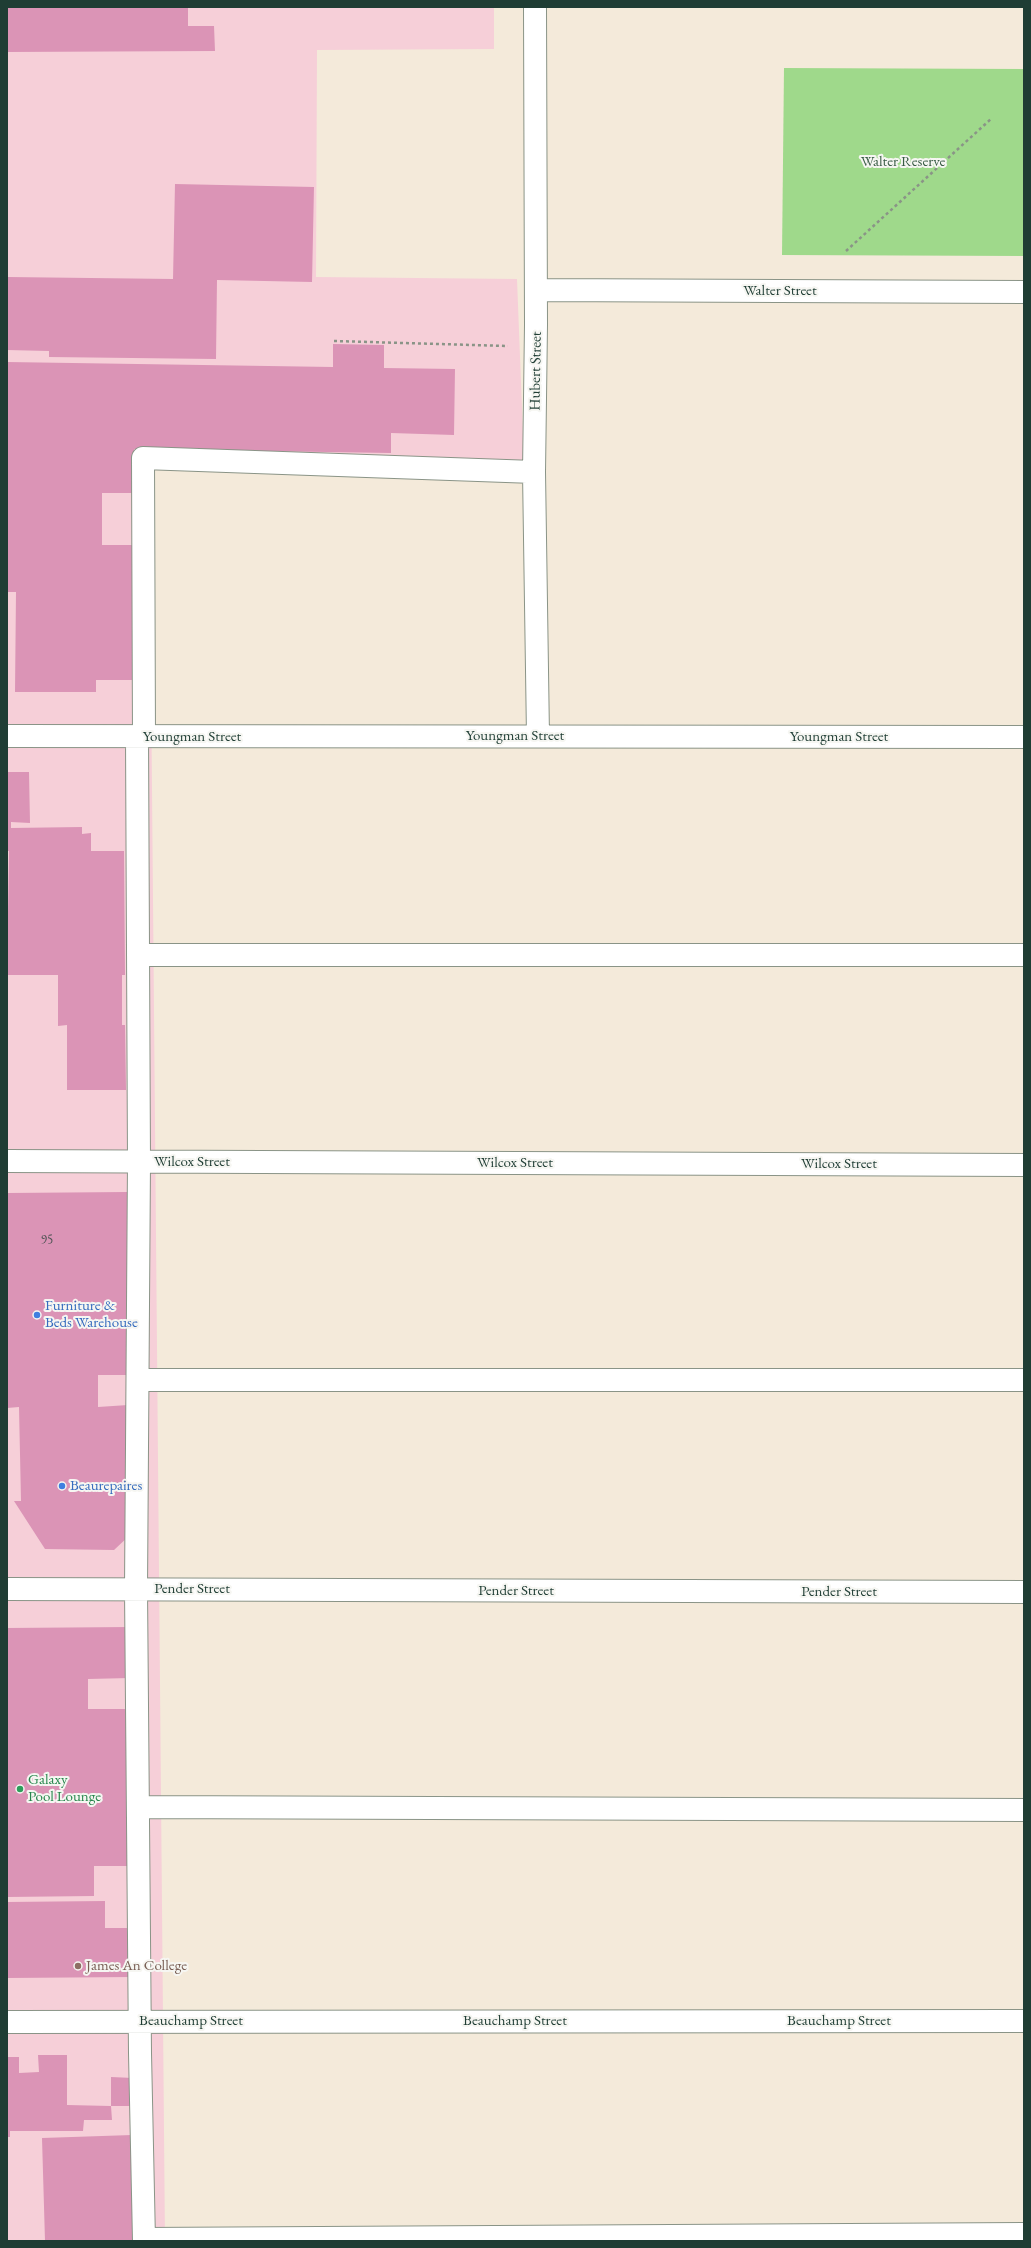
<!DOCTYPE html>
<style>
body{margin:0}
#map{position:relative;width:1031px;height:2248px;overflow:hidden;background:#f4eada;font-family:"EB Garamond",serif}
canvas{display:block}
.frame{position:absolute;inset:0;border:8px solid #1f3d34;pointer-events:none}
</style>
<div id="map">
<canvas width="1031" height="2248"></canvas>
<div class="frame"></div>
</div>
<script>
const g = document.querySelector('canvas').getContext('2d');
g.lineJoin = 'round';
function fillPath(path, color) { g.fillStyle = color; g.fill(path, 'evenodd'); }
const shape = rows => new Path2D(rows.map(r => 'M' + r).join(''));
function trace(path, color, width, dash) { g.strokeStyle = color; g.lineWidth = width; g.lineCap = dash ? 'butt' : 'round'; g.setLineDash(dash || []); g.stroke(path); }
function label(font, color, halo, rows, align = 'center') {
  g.font = font + ' "EB Garamond",serif'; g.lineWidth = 4; g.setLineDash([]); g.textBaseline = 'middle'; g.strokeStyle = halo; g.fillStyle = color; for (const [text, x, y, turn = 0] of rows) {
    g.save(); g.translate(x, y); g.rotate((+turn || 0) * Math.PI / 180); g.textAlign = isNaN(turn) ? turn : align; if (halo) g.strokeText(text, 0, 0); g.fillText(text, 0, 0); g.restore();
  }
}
fillPath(shape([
 [7,7,494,7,494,49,317,50,316,277,517,279,524,460,149,453,165,2241,7,2241]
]), '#f6cfd8');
fillPath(shape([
 [784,68,1024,69,1024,256,782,255]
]), '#9fd98b');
fillPath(shape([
 [7,7,188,7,188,26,214,26,215,51,7,52],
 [175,184,314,187,312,282,217,280,216,359,49,357,49,351,7,350,8,277,173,279],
 [333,344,384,345,384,368,455,369,454,435,391,433,391,453,134,449,134,493,102,493,102,545,139,545,138,680,96,680,96,692,15,692,16,592,7,592,7,362,333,367],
 [7,772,29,772,30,823,11,822,11,828,82,827,82,834,91,833,91,851,124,851,125,975,122,975,122,1025,125,1025,126,1090,67,1090,67,1025,58,1026,58,975,7,975,9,851,7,851],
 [127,1192,128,1375,98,1375,98,1407,128,1405,130,1535,114,1550,45,1549,14,1501,21,1501,19,1407,7,1408,7,1193],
 [130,1627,130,1678,88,1679,88,1709,131,1709,132,1866,94,1866,94,1896,7,1897,7,1628],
 [105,1901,105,1928,132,1928,133,1977,7,1978,7,1902],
 [38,2055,67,2055,67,2105,111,2106,111,2077,133,2078,134,2106,111,2106,112,2120,84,2120,83,2131,10,2131,10,2137,7,2137,7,2057,19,2057,19,2073,39,2072],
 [132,2135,134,2241,45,2241,42,2138]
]), '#db94b6');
const minor = shape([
 [535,7,536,325,534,472,538,736],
 [536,290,1024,292],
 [7,736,1024,737],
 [137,737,139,1162,136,1589,140,2053,144,2241],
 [144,737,143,458,534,472],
 [138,955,1024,955],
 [7,1161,1024,1165],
 [138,1380,1024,1380],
 [7,1589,1024,1592],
 [138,1807,1024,1810],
 [7,2022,1024,2021],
 [144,2239,1024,2234]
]);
trace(minor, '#8a9487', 24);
trace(shape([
 [846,251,992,118],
 [334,341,508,346]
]), '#8a9487', 2.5, [3, 3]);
trace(minor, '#fff', 22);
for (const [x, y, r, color] of [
 [37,1315,4,"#3f7fe0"],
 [62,1486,4,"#3f7fe0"],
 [20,1789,4,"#2e9e5b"],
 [78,1966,4,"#8d6e63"]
]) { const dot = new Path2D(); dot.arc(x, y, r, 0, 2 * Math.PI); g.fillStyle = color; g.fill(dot); trace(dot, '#f6f6f2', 1.5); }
label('13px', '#4e5354', null, [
 ["95",47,1240]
]);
label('15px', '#395c45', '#f6f6f2', [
 ["Walter Reserve",903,162]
]);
label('15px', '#1f3d34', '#f6f6f2', [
 ["Walter Street",780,291],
 ["Hubert Street",536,371,-89],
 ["Youngman Street",515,736],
 ["Youngman Street",192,737],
 ["Youngman Street",839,737],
 ["Wilcox Street",192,1162],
 ["Wilcox Street",515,1163],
 ["Wilcox Street",839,1164],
 ["Pender Street",192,1589],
 ["Pender Street",516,1591],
 ["Pender Street",839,1592],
 ["Beauchamp Street",191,2021],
 ["Beauchamp Street",515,2021],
 ["Beauchamp Street",839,2021]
]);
label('15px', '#366cbe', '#f6f6f2', [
 ["Furniture &",45,1306],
 ["Beds Warehouse",45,1323],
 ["Beaurepaires",70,1486]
], 'left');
label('15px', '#27864d', '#f6f6f2', [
 ["Galaxy",28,1780],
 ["Pool Lounge",28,1797]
], 'left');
label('15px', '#785e54', '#f6f6f2', [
 ["James An College",86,1966]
], 'left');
</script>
